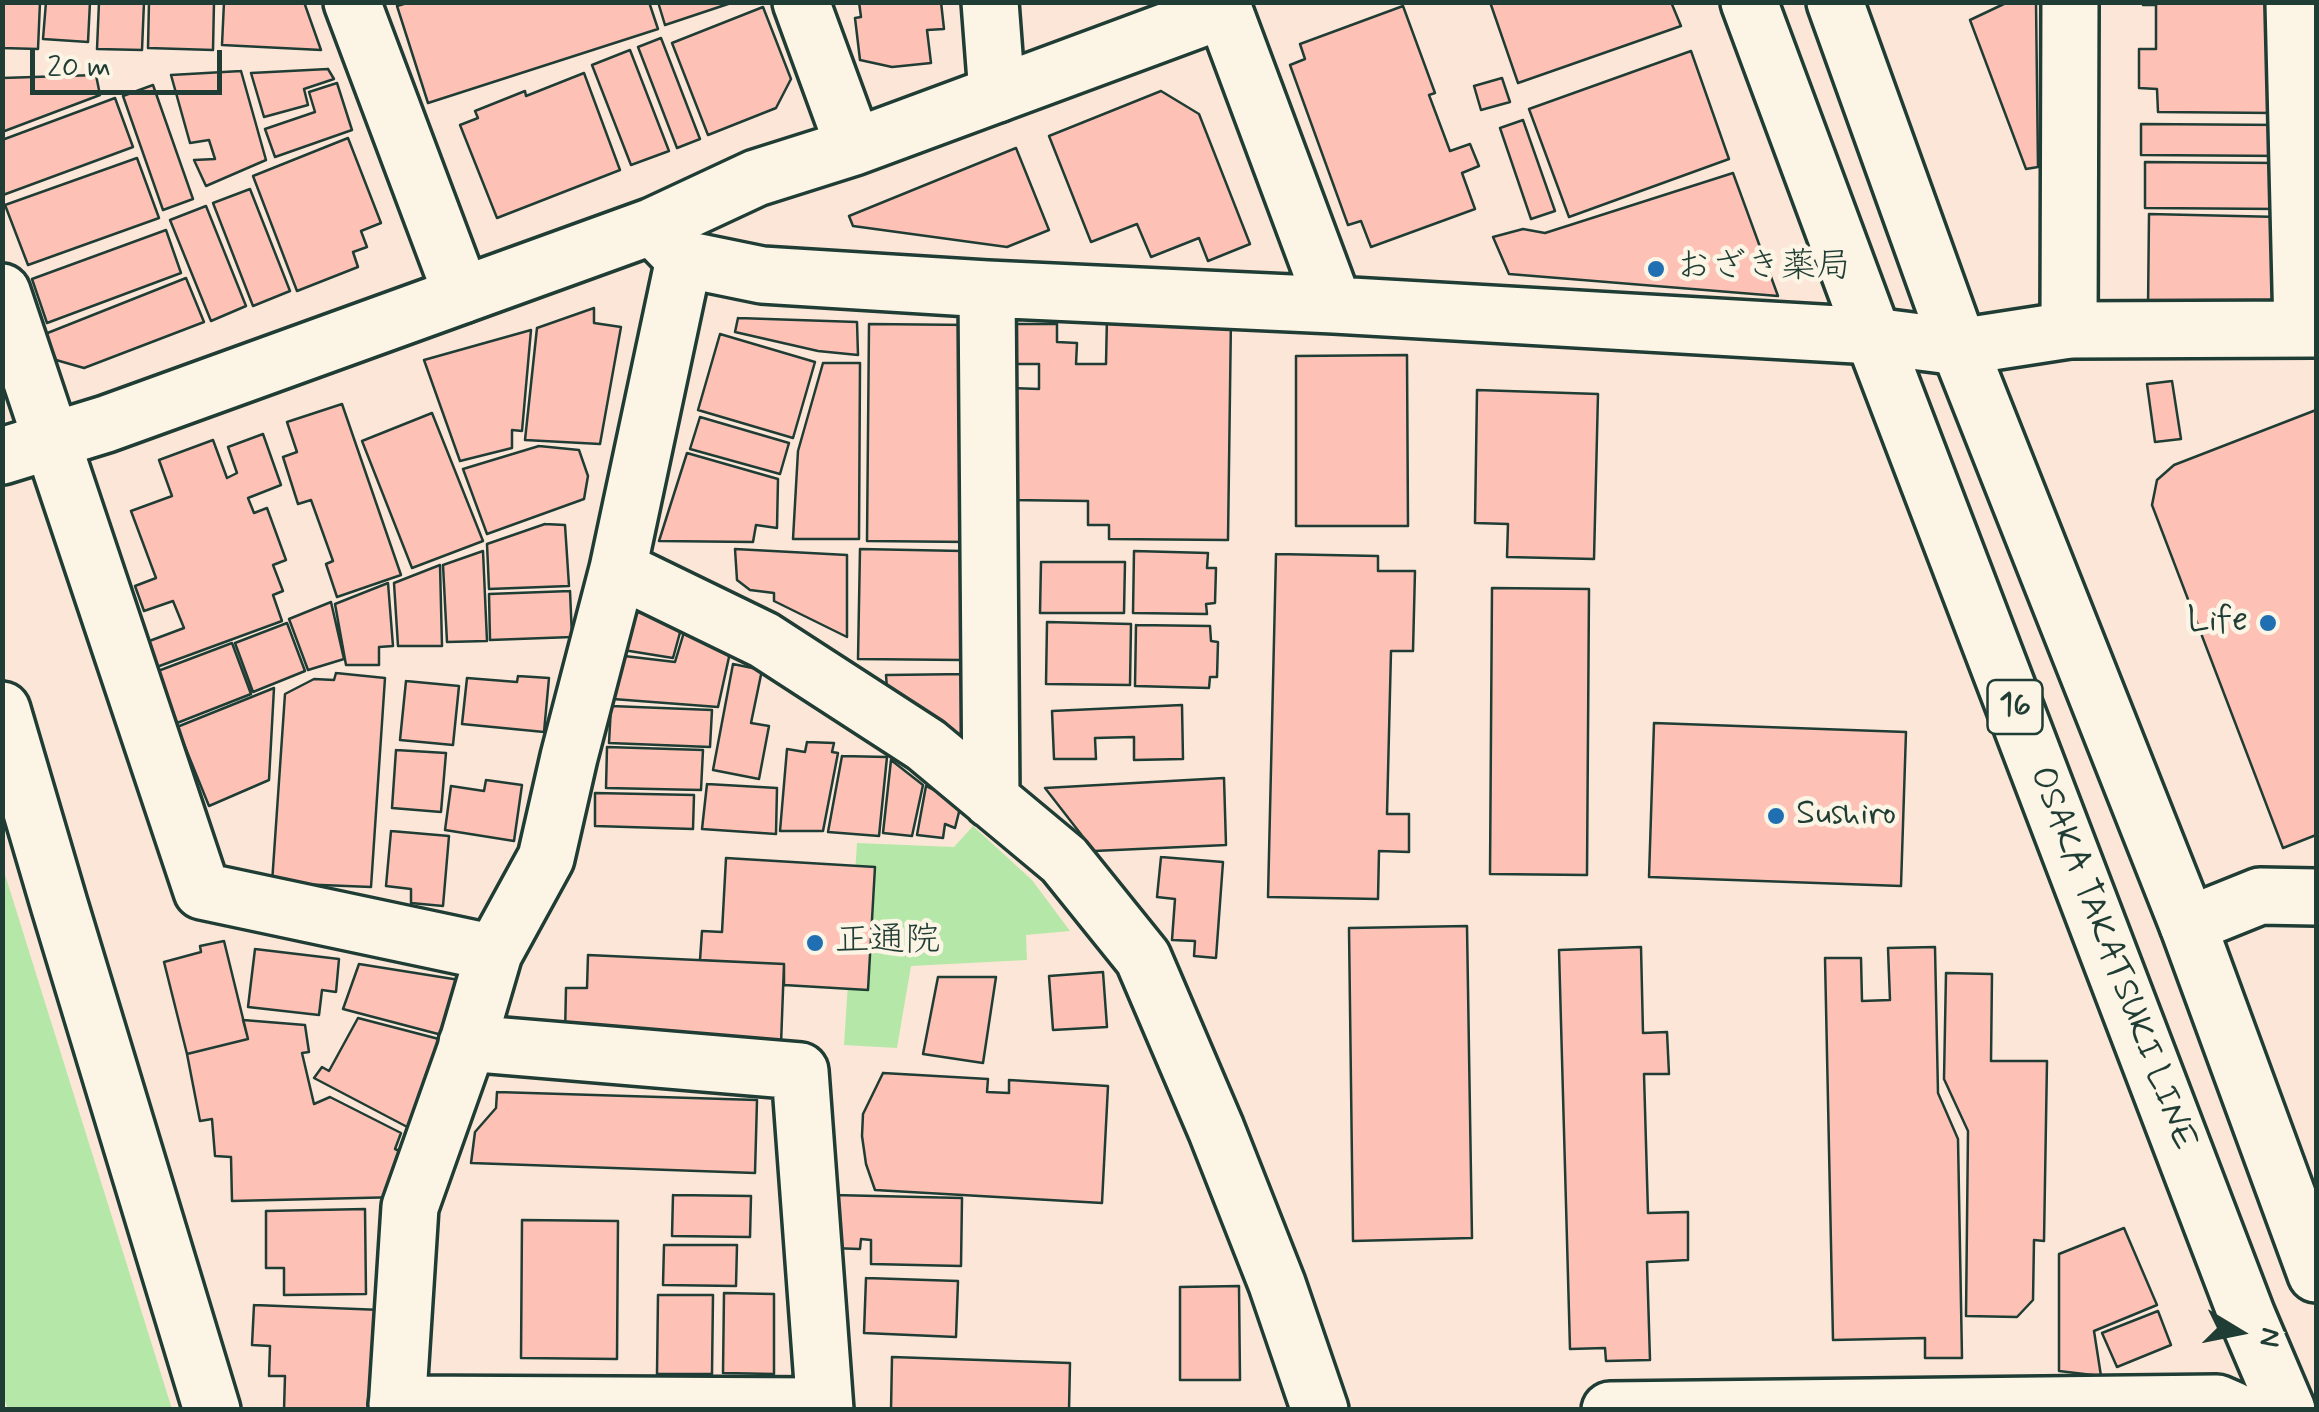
<!DOCTYPE html>
<meta charset="utf-8">
<style>
body{margin:0}
#map{position:relative;width:2319px;height:1412px;overflow:hidden;background:#fce6d7;font-family:Mynerve,sans-serif}
canvas{display:block}
.frame{position:absolute;inset:0;border:5px solid #1f3d34;pointer-events:none}
.north{position:absolute;left:2189px;top:1282px;width:100px;height:100px;-webkit-text-stroke:8px #fcf5e5;paint-order:stroke;rotate:100deg;font-size:28px;font-weight:700;line-height:40px;text-align:center;color:#1f3d34}
.north::after{content:'';display:block;margin:auto;width:35px;height:45px;background:#1f3d34;clip-path:polygon(50% 0,100% 100%,50% 72%,0 100%)}
.scale{position:absolute;left:30px;top:50px;width:192px;height:45px;box-sizing:border-box;border:5px solid #1f3d34;border-top:0;padding-left:12px;font-size:30px;line-height:35px;white-space:nowrap;color:#1f3d34;-webkit-text-stroke:8px #fcf5e5;paint-order:stroke}
</style>
<div id="map">
<canvas width="2319" height="1412"></canvas>
<div class="frame"></div>
<div class="north">N</div>
<div class="scale">20 m</div>
</div>
<script>
const g = document.querySelector('canvas').getContext('2d');
g.lineJoin = 'round';
function fillPath(path, color) { g.fillStyle = color; g.fill(path, 'evenodd'); }
const shape = rows => new Path2D(rows.map(r => 'M' + r).join(''));
function trace(path, color, width, dash) { g.strokeStyle = color; g.lineWidth = width; g.lineCap = dash ? 'butt' : 'round'; g.setLineDash(dash || []); g.stroke(path); }
function label(font, color, halo, rows, align = 'center') {
  g.font = font + ' Mynerve,"Klee One",sans-serif'; g.lineWidth = 9; g.setLineDash([]); g.textBaseline = 'middle'; g.strokeStyle = halo; g.fillStyle = color; for (const [text, x, y, turn = 0] of rows) {
    g.save(); g.translate(x, y); g.rotate((+turn || 0) * Math.PI / 180); g.textAlign = isNaN(turn) ? turn : align; if (halo) g.strokeText(text, 0, 0); g.fillText(text, 0, 0); g.restore();
  }
}
fillPath(shape([
 [973,826,1032,880,1070,931,1026,935,1027,960,911,966,897,1048,844,1045,857,843,954,847],
 [2,868,3,868,172,1409,8,1409,2,1393]
]), '#b5e8a8');
const building = shape([
 [2,2,40,2,38,49,2,48,2,2],
 [46,2,90,2,88,42,43,39,46,2],
 [99,2,144,2,142,50,97,49,99,2],
 [149,2,214,2,213,50,148,48,149,2],
 [224,2,304,2,321,50,222,45,224,2],
 [410,2,649,2,658,29,428,103,397,6,410,2],
 [658,2,734,2,665,25,658,2],
 [859,2,941,2,944,29,927,30,931,63,892,67,860,60,855,18,861,17,859,2],
 [1490,2,1671,2,1681,26,1518,83,1490,2],
 [2008,2,2036,2,2038,167,2026,169,1970,20,2008,2],
 [2143,2,2277,2,2275,113,2158,112,2157,89,2139,88,2139,49,2156,49,2156,5,2143,5,2143,2],
 [1403,6,1435,93,1429,95,1450,151,1470,144,1479,166,1462,173,1475,209,1371,247,1361,221,1348,225,1290,65,1305,59,1300,44,1403,6],
 [763,7,791,79,776,108,708,135,672,43,763,7],
 [661,38,700,139,677,148,638,47,661,38],
 [630,50,669,151,631,165,592,65,630,50],
 [1691,51,1729,159,1569,217,1529,109,1691,51],
 [328,69,334,79,304,89,308,105,264,117,251,73,328,69],
 [241,71,266,160,206,186,194,160,215,159,209,140,190,143,171,75,241,71],
 [584,73,620,170,497,218,460,125,478,118,475,111,525,91,526,96,584,73],
 [96,75,100,95,2,132,2,78,96,75],
 [1502,78,1510,102,1481,110,1474,86,1502,78],
 [337,83,352,130,275,157,265,129,315,112,309,92,337,83],
 [153,85,193,199,163,210,123,96,153,85],
 [1161,91,1199,114,1250,244,1208,261,1199,238,1151,257,1137,224,1091,242,1049,136,1161,91],
 [115,98,133,147,3,195,2,140,115,98],
 [1523,120,1555,211,1531,219,1500,128,1523,120],
 [2141,124,2284,125,2284,156,2141,155,2141,124],
 [348,138,381,223,361,231,367,247,353,252,358,267,297,291,253,176,348,138],
 [1016,148,1049,230,1007,247,853,226,849,216,1016,148],
 [137,158,159,218,28,265,5,205,137,158],
 [2145,162,2280,163,2280,209,2145,208,2145,162],
 [1733,173,1778,296,1509,274,1493,237,1523,229,1545,233,1733,173],
 [250,189,290,291,253,306,213,203,250,189],
 [206,206,246,306,211,321,170,220,206,206],
 [2149,214,2280,217,2278,312,2148,309,2149,214],
 [166,230,181,273,47,323,32,279,166,230],
 [186,278,204,322,84,368,56,360,45,334,186,278],
 [594,308,594,323,621,327,600,444,525,440,537,328,594,308],
 [1107,316,1231,317,1228,540,1109,539,1109,525,1088,525,1088,501,1009,500,1011,388,1039,389,1039,364,1007,364,1007,324,1057,324,1057,342,1077,343,1076,364,1106,364,1107,316],
 [738,318,857,322,858,355,818,351,735,332,738,318],
 [869,324,971,325,969,542,867,541,869,324],
 [531,330,522,431,512,430,512,448,460,461,424,360,531,330],
 [720,334,815,362,793,438,698,410,720,334],
 [1407,355,1408,526,1296,526,1296,356,1407,355],
 [823,363,860,363,859,539,793,539,798,451,823,363],
 [2172,381,2181,439,2155,442,2147,384,2172,381],
 [1477,390,1598,394,1594,559,1507,557,1508,524,1475,523,1477,390],
 [342,404,401,575,337,597,326,564,333,561,311,500,298,504,283,457,297,452,287,422,342,404],
 [2316,410,2316,835,2283,848,2152,505,2157,480,2174,465,2316,410],
 [432,413,483,541,412,568,362,441,432,413],
 [700,417,789,443,780,474,690,449,700,417],
 [263,434,281,485,248,498,254,513,267,508,286,560,273,565,283,591,273,595,282,621,154,668,144,643,184,628,173,601,144,611,135,586,156,578,131,511,172,496,159,460,213,440,227,478,237,473,228,447,263,434],
 [539,446,579,450,588,476,584,499,487,534,463,469,539,446],
 [687,453,778,479,777,528,756,525,753,542,659,541,687,453],
 [545,524,565,525,569,586,489,589,487,544,545,524],
 [735,549,847,555,847,637,774,601,774,593,750,590,737,580,735,549],
 [860,549,963,551,961,660,858,659,860,549],
 [483,551,487,641,447,642,443,565,483,551],
 [1134,551,1208,553,1207,568,1216,568,1215,603,1206,604,1207,614,1133,613,1134,551],
 [1276,554,1378,556,1378,571,1415,571,1413,651,1391,651,1387,814,1409,814,1409,852,1379,851,1378,899,1268,897,1276,554],
 [1041,562,1125,562,1124,613,1040,613,1041,562],
 [440,565,442,646,398,646,394,583,440,565],
 [388,583,393,646,379,647,379,665,346,665,335,604,388,583],
 [1492,588,1589,589,1587,875,1490,874,1492,588],
 [570,591,572,637,490,640,489,594,570,591],
 [331,602,344,659,308,670,289,619,331,602],
 [669,604,684,618,673,658,617,649,621,617,669,604],
 [688,619,731,648,718,707,613,699,616,655,675,662,688,619],
 [1047,622,1131,624,1130,685,1046,684,1047,622],
 [287,623,305,671,253,692,235,643,287,623],
 [1136,625,1210,626,1211,641,1218,642,1217,677,1210,677,1209,688,1135,686,1136,625],
 [232,643,251,694,177,723,158,671,232,643],
 [733,664,762,670,751,723,769,726,759,779,713,770,733,664],
 [336,673,385,678,371,887,272,883,285,694,314,679,334,680,336,673],
 [969,674,970,743,887,689,886,675,969,674],
 [518,676,549,678,544,732,462,724,467,678,517,682,518,676],
 [406,681,459,686,453,745,400,740,406,681],
 [274,688,269,780,209,806,177,727,274,688],
 [1182,705,1183,759,1134,760,1134,737,1095,738,1096,759,1054,759,1052,711,1182,705],
 [611,706,712,710,710,747,609,743,611,706],
 [1654,723,1906,732,1901,886,1649,877,1654,723],
 [807,742,834,743,832,752,838,753,823,831,780,831,787,749,805,752,807,742],
 [607,747,703,750,701,790,606,788,607,747],
 [396,750,446,753,441,812,392,808,396,750],
 [842,756,887,757,879,836,828,832,842,756],
 [891,760,923,785,912,836,883,833,891,760],
 [1224,778,1226,845,1094,851,1045,788,1224,778],
 [486,780,522,785,514,841,445,830,451,786,484,791,486,780],
 [707,784,777,788,776,834,702,829,707,784],
 [926,786,961,804,955,828,945,824,943,838,917,835,926,786],
 [595,793,694,795,693,829,595,826,595,793],
 [391,831,449,836,443,906,411,903,411,889,386,886,391,831],
 [1161,857,1223,862,1216,958,1194,956,1195,941,1172,940,1175,899,1157,897,1161,857],
 [726,858,875,867,868,990,784,985,784,964,700,960,702,931,722,932,726,858],
 [1467,926,1472,1238,1353,1241,1349,928,1467,926],
 [224,941,248,1039,187,1054,164,962,201,952,200,946,224,941],
 [1641,947,1643,1033,1667,1032,1669,1074,1644,1074,1648,1213,1688,1212,1688,1260,1647,1262,1650,1360,1606,1361,1605,1348,1570,1349,1559,950,1641,947],
 [1935,947,1938,1093,1958,1139,1962,1358,1925,1358,1925,1338,1833,1340,1825,958,1861,958,1862,1001,1890,1000,1888,948,1935,947],
 [255,949,339,959,336,992,322,990,319,1015,248,1007,255,949],
 [588,955,784,964,781,1044,565,1035,566,988,587,988,588,955],
 [359,964,472,982,461,1040,343,1009,359,964],
 [1103,972,1107,1027,1053,1030,1049,976,1103,972],
 [1946,973,1992,974,1991,1061,2047,1061,2044,1241,2034,1240,2033,1300,2017,1317,1966,1316,1968,1131,1944,1079,1946,973],
 [938,977,996,977,983,1063,923,1054,938,977],
 [358,1018,458,1044,413,1130,314,1078,322,1067,329,1071,358,1018],
 [243,1020,305,1025,309,1052,302,1053,314,1104,330,1097,401,1133,395,1149,406,1154,401,1197,232,1201,231,1157,215,1156,212,1119,200,1121,187,1054,248,1039,243,1020],
 [883,1073,988,1079,987,1092,1009,1093,1009,1080,1108,1086,1102,1203,875,1190,866,1164,862,1136,863,1114,883,1073],
 [497,1092,757,1100,755,1173,471,1163,475,1132,496,1108,497,1092],
 [673,1195,751,1196,750,1237,672,1236,673,1195],
 [833,1195,962,1198,961,1266,871,1264,871,1240,861,1239,860,1249,831,1248,833,1195],
 [365,1209,366,1294,284,1295,284,1268,266,1268,266,1211,365,1209],
 [522,1220,618,1221,617,1359,521,1358,522,1220],
 [2124,1228,2157,1305,2094,1331,2101,1376,2059,1371,2059,1254,2124,1228],
 [664,1245,737,1245,736,1286,663,1285,664,1245],
 [866,1278,958,1281,956,1337,864,1333,866,1278],
 [1239,1286,1240,1380,1180,1380,1180,1287,1239,1286],
 [724,1293,774,1294,774,1374,723,1373,724,1293],
 [658,1295,713,1295,712,1374,657,1374,658,1295],
 [254,1305,382,1310,378,1410,284,1410,285,1376,269,1376,270,1346,252,1345,254,1305],
 [2158,1311,2171,1345,2117,1367,2102,1333,2158,1311],
 [892,1357,1070,1363,1069,1410,891,1410,892,1357]
]);
fillPath(building, '#fdc2b5');
trace(building, '#1f3d34', 2.5);
const minor = shape([
 [352,2,462,295],
 [990,2,997,94],
 [1221,2,1334,305],
 [2294,2,2302,329],
 [684,259,762,275,987,289,1334,305,1873,336,1959,347,2069,330,2316,329],
 [987,289,991,800],
 [2,292,202,891,494,953],
 [618,569,764,640,926,745,1064,860,1143,958,1216,1129,1277,1284,1320,1410],
 [2,710,59,904,212,1410],
 [2188,925,2260,896,2316,897],
 [467,1043,800,1071,825,1410],
 [397,1404,824,1406],
 [397,1410,410,1207,465,1052,494,953,546,858,569,757,618,569,684,259,658,232],
 [1610,1410,2217,1403,2233,1410]
]);
const tertiary = shape([
 [801,2,854,147],
 [2069,330,2070,2],
 [2,456,106,424,653,226,756,178,854,147,1224,10]
]);
const primary = shape([
 [1749,2,1873,336,2247,1316,2287,1410],
 [1835,2,1959,347,2188,925,2316,1274]
]);
trace(minor, '#1f3d34', 62);
trace(tertiary, '#1f3d34', 62);
trace(primary, '#1f3d34', 62);
trace(minor, '#fcf5e5', 55);
trace(tertiary, '#fcf5e5', 55);
trace(primary, '#fcf5e5', 55);
for (const [x, y, r, color] of [
 [1656,269,10,"#1f6fb2"],
 [2268,623,10,"#1f6fb2"],
 [1776,816,10,"#1f6fb2"],
 [815,943,10,"#1f6fb2"]
]) { const dot = new Path2D(); dot.arc(x, y, r, 0, 2 * Math.PI); g.fillStyle = color; g.fill(dot); trace(dot, '#fcf5e5', 4); }
for (const [x, y, w] of [
 [2015,707,55]
]) { const box = new Path2D(); box.roundRect(x - w / 2, y - 27, w, 54, 8); g.fillStyle = '#fcf5e5'; g.fill(box); trace(box, '#1f3d34', 2.5); }
label('bold 32px', '#1f3d34', null, [
 ["16",2015,707]
]);
label('35px', '#1f3d34', '#fcf5e5', [
 ["おざき薬局",1676,269],
 ["Life",2248,623,"right"],
 ["Sushiro",1796,816],
 ["正通院",835,943]
], 'left');
label('35px', '#1f3d34', '#fcf5e5', [
 ["OSAKA TAKATSUKI LINE",2111,959,69]
]);
</script>
